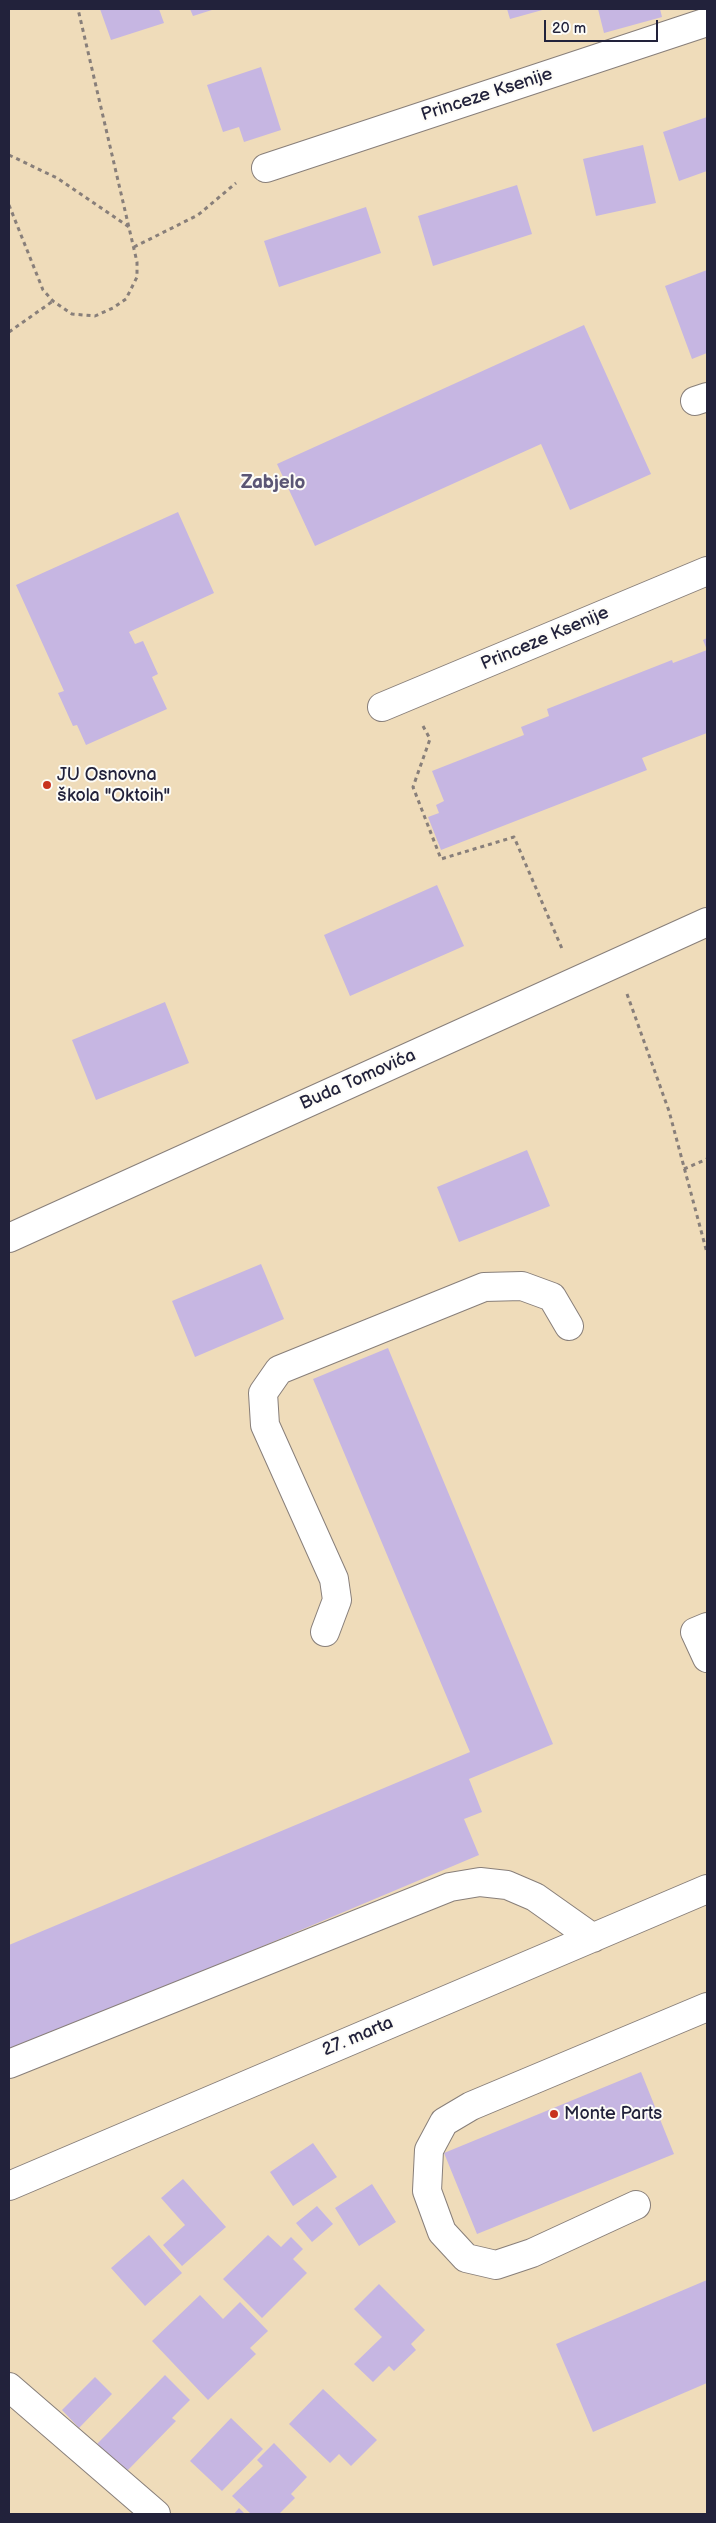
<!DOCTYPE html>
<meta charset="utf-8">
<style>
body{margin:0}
#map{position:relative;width:716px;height:2523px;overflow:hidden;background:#efdcba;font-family:"Balsamiq Sans",sans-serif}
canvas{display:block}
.frame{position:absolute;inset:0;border:10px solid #22223b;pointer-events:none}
.scale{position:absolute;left:544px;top:20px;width:114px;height:22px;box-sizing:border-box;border:2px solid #22223b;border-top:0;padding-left:6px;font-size:15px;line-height:18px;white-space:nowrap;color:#22223b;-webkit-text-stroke:4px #fdfcf7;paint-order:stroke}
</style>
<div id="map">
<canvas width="716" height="2523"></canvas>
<div class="frame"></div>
<div class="scale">20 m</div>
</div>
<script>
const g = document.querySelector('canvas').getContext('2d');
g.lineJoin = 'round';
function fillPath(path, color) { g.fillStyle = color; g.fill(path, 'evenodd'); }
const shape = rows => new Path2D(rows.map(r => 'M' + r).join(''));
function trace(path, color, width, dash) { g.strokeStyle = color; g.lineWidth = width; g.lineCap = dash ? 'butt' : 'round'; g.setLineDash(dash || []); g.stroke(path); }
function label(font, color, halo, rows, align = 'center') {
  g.font = font + ' "Balsamiq Sans",sans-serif'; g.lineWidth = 4; g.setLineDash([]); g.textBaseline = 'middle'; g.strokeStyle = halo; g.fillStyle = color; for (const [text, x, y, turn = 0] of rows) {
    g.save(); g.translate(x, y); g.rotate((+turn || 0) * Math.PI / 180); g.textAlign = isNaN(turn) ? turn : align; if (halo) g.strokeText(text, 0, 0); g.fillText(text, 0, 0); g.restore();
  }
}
fillPath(shape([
 [100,9,159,9,164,23,111,40],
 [190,9,215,9,193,16],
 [507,9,546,9,510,19],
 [598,9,660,9,662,17,604,33],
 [261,67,281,130,244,142,239,127,223,132,207,85],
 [707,117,707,171,679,181,663,132],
 [643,145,656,203,596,216,583,159],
 [517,185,532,234,433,266,418,216],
 [366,207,381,253,279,287,264,241],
 [707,270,707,353,692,359,665,286],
 [584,325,651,474,570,510,541,444,315,546,277,464],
 [178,512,214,593,129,632,135,644,143,641,158,674,152,677,167,709,86,745,77,725,73,726,58,693,64,691,16,585],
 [707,638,707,733,642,758,647,770,441,850,428,817,439,813,436,805,444,801,432,771,524,735,521,727,549,716,547,709,672,660,673,663,707,650,703,640],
 [437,885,464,946,350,996,324,935],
 [165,1002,189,1063,96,1100,72,1040],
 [527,1150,550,1206,459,1242,437,1187],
 [261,1264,284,1319,195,1357,172,1301],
 [388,1348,553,1744,469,1779,482,1812,464,1819,479,1855,9,2053,9,1945,470,1752,313,1379],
 [641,2072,674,2154,477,2234,444,2153],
 [313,2143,337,2177,293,2206,270,2172],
 [183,2179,226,2227,182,2266,163,2245,185,2225,161,2198],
 [372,2184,396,2222,359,2246,335,2208],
 [317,2206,333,2224,312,2242,296,2223],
 [149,2235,182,2273,145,2306,111,2268],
 [268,2235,281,2247,291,2237,303,2249,293,2259,307,2273,262,2318,223,2279],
 [707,2280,707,2383,593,2432,556,2344],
 [379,2284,425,2330,411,2344,416,2350,394,2371,389,2366,373,2382,354,2364,382,2337,354,2309],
 [200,2295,223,2319,240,2302,268,2331,250,2348,256,2354,208,2400,152,2341],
 [165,2375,190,2400,172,2418,176,2421,126,2472,97,2444],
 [95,2377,112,2394,79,2428,62,2410],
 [323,2389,377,2440,351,2466,339,2454,330,2463,289,2424],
 [231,2418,263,2449,222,2491,190,2461],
 [274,2443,307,2477,291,2494,295,2498,279,2514,251,2514,232,2496,263,2466,257,2460],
 [239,2508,245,2514,234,2514]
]), '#c6b6e2');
const minor = shape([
 [266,168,707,22],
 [695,401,707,397],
 [382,707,707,571],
 [9,1238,707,922],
 [707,1627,695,1632,707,1658],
 [325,1632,337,1600,334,1579,265,1425,263,1393,279,1370,484,1287,522,1286,552,1297,569,1326],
 [9,2064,450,1887,480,1882,507,1885,535,1897,593,1938],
 [9,2186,707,1889],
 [636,2205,532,2253,496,2265,466,2258,442,2232,427,2191,429,2150,444,2122,471,2106,707,2007],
 [9,2387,156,2514]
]);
trace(minor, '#887f7a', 30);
trace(shape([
 [9,155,57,178,129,227],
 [9,205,43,290,53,301,72,314,95,316,113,308,126,299,137,277,137,262,78,9],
 [134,247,198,215,236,183],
 [9,332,53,301],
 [423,726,430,739,413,787,441,859,514,837,563,951],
 [627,994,669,1111,707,1253],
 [684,1169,707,1159]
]), '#887f7a', 3, [4, 4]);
trace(minor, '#fff', 28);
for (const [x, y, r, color] of [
 [47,785,5,"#c8321e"],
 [554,2114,5,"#c8321e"]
]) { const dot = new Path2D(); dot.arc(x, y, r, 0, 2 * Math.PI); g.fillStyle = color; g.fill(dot); trace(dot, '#fdfcf7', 2); }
label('18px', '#22223b', '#fdfcf7', [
 ["Princeze Ksenije",487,95,-18],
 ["Princeze Ksenije",545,639,-23],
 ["Buda Tomovića",358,1080,-24],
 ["27. marta",358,2037,-23]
]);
label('18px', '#22223b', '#fdfcf7', [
 ["JU Osnovna",57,775],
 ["škola \"Oktoih\"",57,796],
 ["Monte Parts",564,2114]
], 'left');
label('bold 19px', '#5b5675', '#fdfcf7', [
 ["Zabjelo",273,483]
]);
</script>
